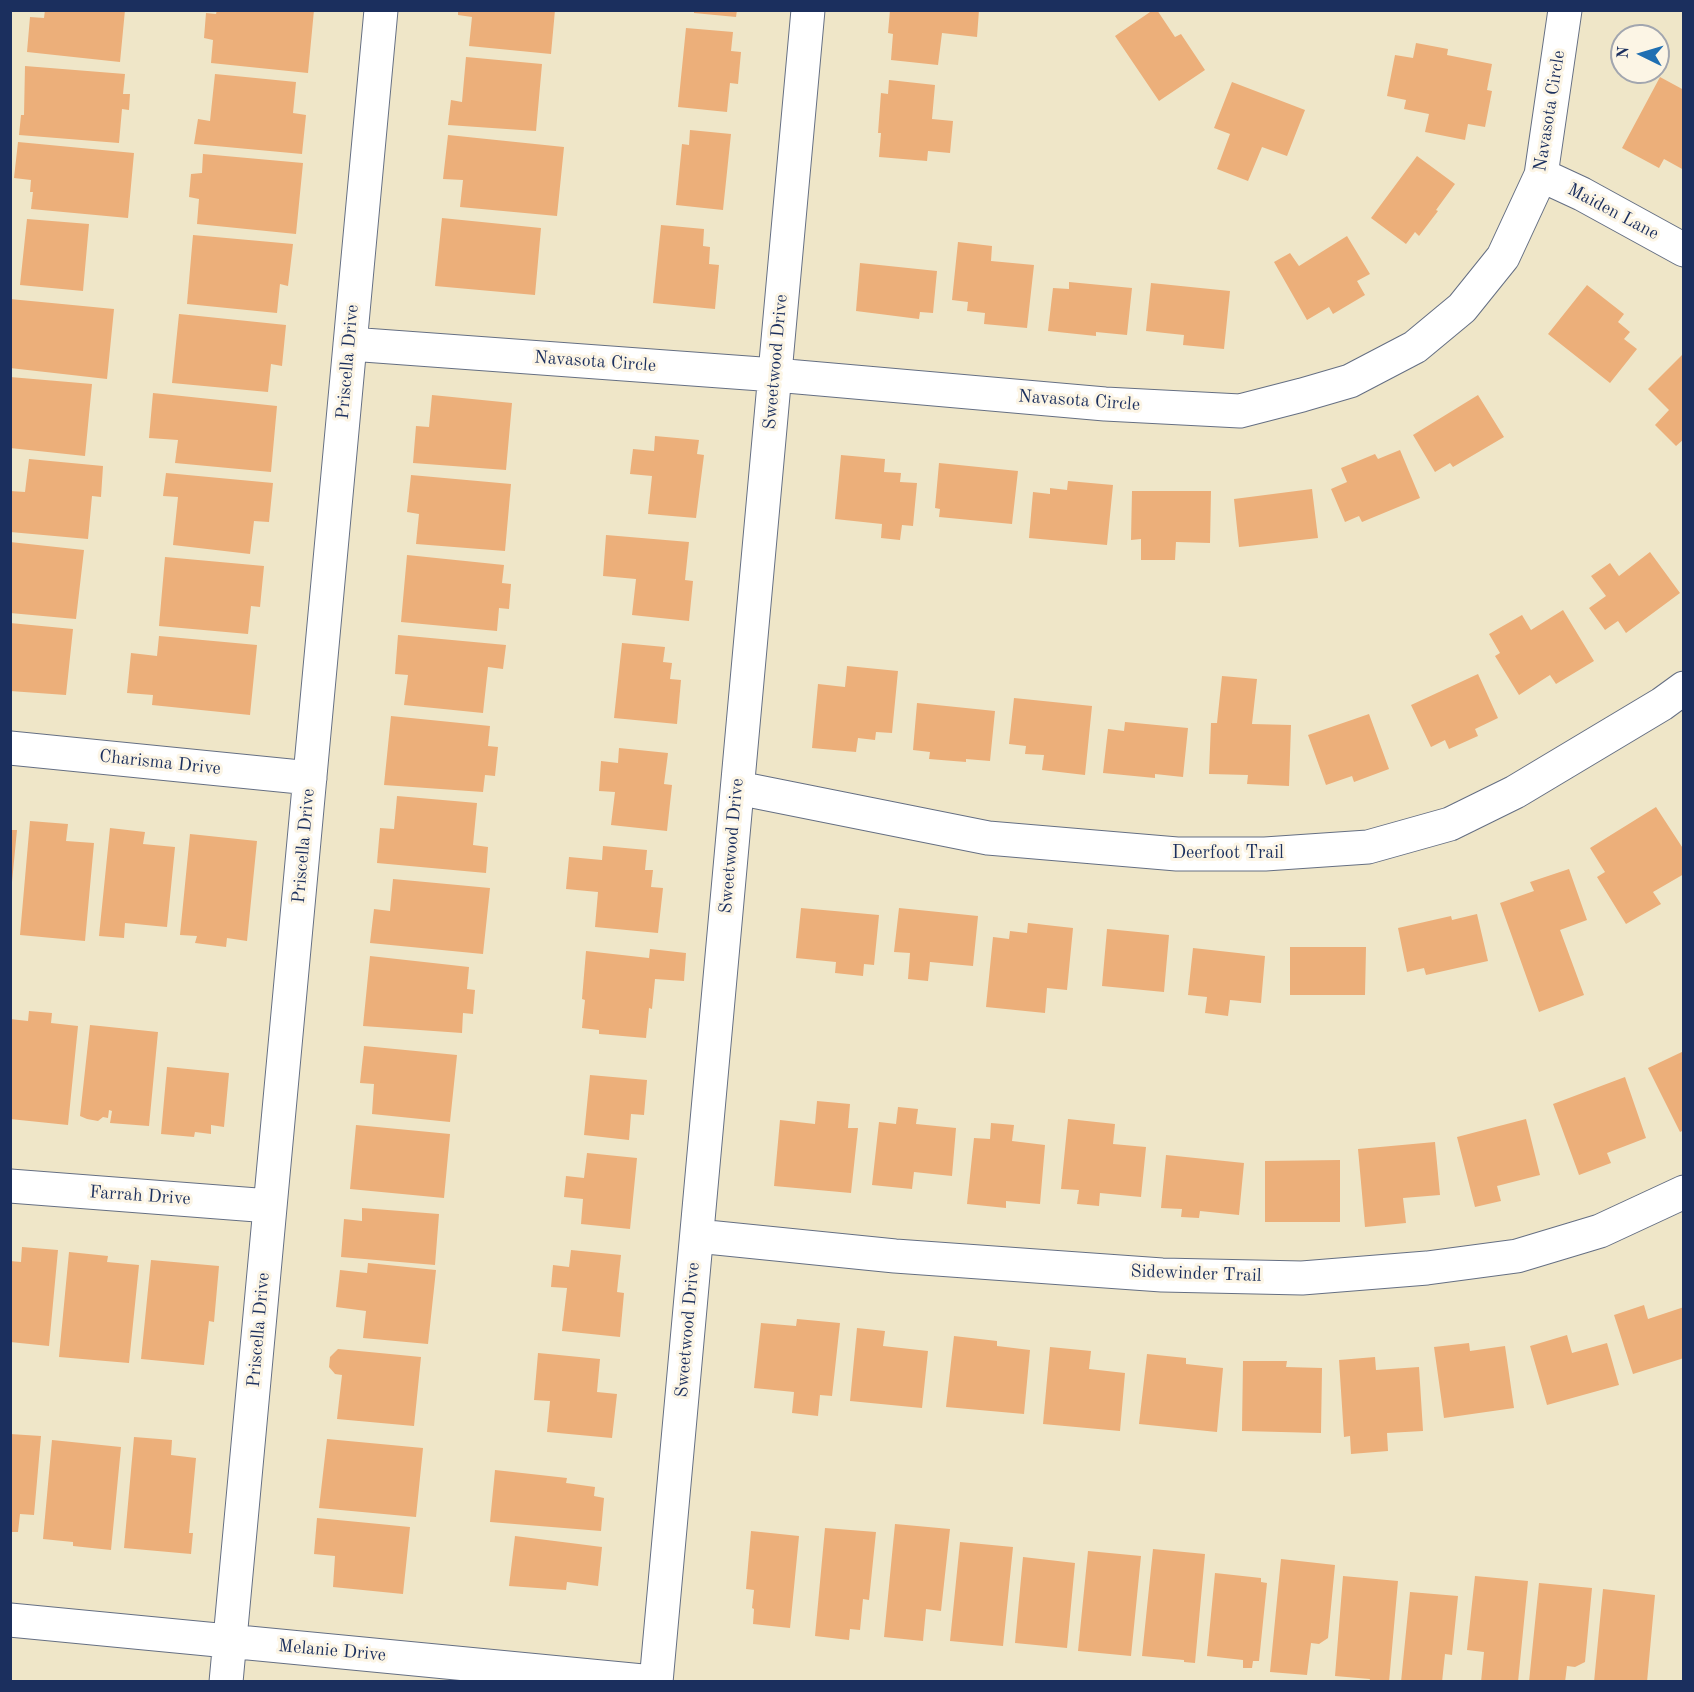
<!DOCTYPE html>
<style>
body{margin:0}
#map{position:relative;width:1694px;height:1692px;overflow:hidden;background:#efe6c8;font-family:"Old Standard TT",serif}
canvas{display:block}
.frame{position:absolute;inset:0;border:12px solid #1b2f5e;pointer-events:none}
.north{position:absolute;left:1610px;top:24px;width:60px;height:60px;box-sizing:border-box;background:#fcf5e5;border:2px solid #a2a6af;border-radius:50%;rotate:275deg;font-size:16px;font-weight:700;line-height:24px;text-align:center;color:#1b2f5e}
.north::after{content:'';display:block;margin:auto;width:21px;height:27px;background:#1f6fb2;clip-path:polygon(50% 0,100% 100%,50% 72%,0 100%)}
</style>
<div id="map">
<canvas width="1694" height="1692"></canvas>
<div class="frame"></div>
<div class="north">N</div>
</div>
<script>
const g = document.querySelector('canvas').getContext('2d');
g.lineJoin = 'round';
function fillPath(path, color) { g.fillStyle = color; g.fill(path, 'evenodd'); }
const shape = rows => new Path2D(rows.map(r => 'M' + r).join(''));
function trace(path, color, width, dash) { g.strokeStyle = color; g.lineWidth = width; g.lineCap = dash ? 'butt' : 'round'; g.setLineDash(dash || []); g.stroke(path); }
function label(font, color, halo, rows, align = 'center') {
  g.font = font + ' "Old Standard TT",serif'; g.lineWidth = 6; g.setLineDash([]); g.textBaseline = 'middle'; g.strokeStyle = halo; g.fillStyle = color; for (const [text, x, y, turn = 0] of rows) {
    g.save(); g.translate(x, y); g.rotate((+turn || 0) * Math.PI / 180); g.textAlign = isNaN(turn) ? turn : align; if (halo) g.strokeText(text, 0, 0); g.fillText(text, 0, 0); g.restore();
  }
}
fillPath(shape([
 [45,10,125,10,120,62,27,52,30,17,44,18],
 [217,10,314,10,308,73,211,63,213,40,204,38,206,13,216,14],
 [458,10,555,10,551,54,469,46,472,17,458,15],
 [694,10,737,10,736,17,694,13],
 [890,10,979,10,977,37,942,33,938,65,891,60,893,34,888,33],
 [1153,10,1157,10,1175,37,1181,34,1205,70,1159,101,1115,36],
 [686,28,733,32,731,51,741,52,738,84,730,83,727,112,678,107],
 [1416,43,1448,49,1447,55,1492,64,1487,90,1492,91,1485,127,1468,124,1465,140,1425,132,1429,114,1404,109,1406,100,1387,96,1395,55,1413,58],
 [466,57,542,64,536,131,448,125,451,100,462,102],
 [25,66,125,74,123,94,130,94,129,110,122,109,119,143,19,135,21,115,24,115],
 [215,74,296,82,293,113,306,115,302,154,194,144,198,119,210,121],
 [1660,77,1684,90,1684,170,1664,159,1659,168,1622,148],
 [889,80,935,85,932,119,953,121,950,153,928,151,927,161,879,157,881,133,878,133,881,93,888,94],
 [1232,82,1305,110,1287,156,1262,147,1248,181,1217,169,1230,134,1214,128],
 [690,130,731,134,723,210,676,205,682,144,689,145],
 [448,135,564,147,557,216,460,207,463,180,443,179],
 [18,142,134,153,128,218,31,209,33,192,30,192,31,180,14,178],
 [203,154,303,163,296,234,197,224,199,199,189,197,191,174,202,173],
 [1417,156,1455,184,1436,210,1438,211,1419,236,1415,232,1406,244,1371,218],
 [442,218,541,228,535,295,435,286],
 [27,219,89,224,83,291,20,285],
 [661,225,704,229,703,246,710,247,709,264,719,265,715,309,653,303],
 [193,235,293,244,288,286,280,284,277,313,187,304],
 [1347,236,1370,274,1357,281,1365,295,1333,314,1329,307,1307,320,1274,262,1290,253,1299,266],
 [958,242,992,246,991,261,1034,265,1027,328,984,324,985,313,967,311,968,302,952,300],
 [860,263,937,271,933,313,920,312,919,319,856,311],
 [1069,282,1132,288,1127,335,1096,332,1096,336,1048,331,1053,288,1069,289],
 [1151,283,1230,291,1224,349,1183,345,1184,335,1146,331],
 [1587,285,1624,314,1618,322,1630,332,1624,339,1637,349,1610,383,1548,334],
 [10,299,114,309,107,379,10,368],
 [179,314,286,325,282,366,271,364,268,392,172,383],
 [1684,353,1684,439,1676,446,1655,425,1669,410,1648,389],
 [10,377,92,384,85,456,10,448],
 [153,393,277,406,271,472,175,463,178,440,149,438],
 [432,395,512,403,506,470,413,463,416,426,429,427],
 [1478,395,1504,437,1453,467,1450,463,1435,472,1413,435],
 [655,436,699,440,697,454,704,455,696,518,648,514,652,476,630,474,633,449,654,451],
 [1400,450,1420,498,1362,522,1359,516,1345,522,1331,489,1347,482,1341,468,1375,454,1378,459],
 [841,455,885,459,884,472,901,473,900,482,917,483,913,526,902,525,900,540,881,538,882,524,835,519],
 [29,459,103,466,101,497,92,496,88,539,10,532,10,491,25,492],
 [939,463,1018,471,1012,524,939,517,940,509,935,508],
 [166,473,273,483,269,522,254,521,250,554,173,545,178,497,163,496],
 [411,475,511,484,505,551,416,544,419,514,407,512],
 [1068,481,1113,485,1107,545,1029,538,1033,492,1050,494,1050,488,1067,490],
 [1312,489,1318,538,1239,547,1234,499],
 [1132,491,1211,491,1210,543,1176,542,1175,560,1141,560,1141,539,1131,540],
 [606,535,689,542,685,580,693,581,689,621,632,615,636,579,603,576],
 [10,542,84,550,76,619,10,613],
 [1650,552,1680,593,1626,633,1618,621,1605,630,1589,608,1606,596,1591,576,1610,563,1619,576],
 [407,555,504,565,502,583,511,584,509,609,499,608,497,631,401,622],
 [165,557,264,566,260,607,251,606,248,634,159,626],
 [1563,610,1594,661,1556,684,1550,675,1519,695,1495,656,1500,653,1489,634,1522,615,1531,630],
 [10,623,73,629,66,695,10,691],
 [398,635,506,645,503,669,488,667,483,713,404,705,408,675,395,674],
 [159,636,257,645,250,715,152,705,153,695,127,693,131,653,157,656],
 [622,643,665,647,663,662,672,663,670,679,681,680,677,724,614,718],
 [847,666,898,671,892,733,876,732,875,740,858,738,856,752,812,748,818,684,845,687],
 [1478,674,1498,718,1475,729,1478,736,1449,749,1445,740,1431,747,1411,705],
 [1222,676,1257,679,1252,724,1291,725,1289,786,1247,784,1248,775,1209,774,1211,723,1217,723],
 [1014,698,1092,706,1085,775,1042,770,1044,755,1025,754,1026,746,1009,744],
 [917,703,995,711,990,761,966,759,966,762,929,759,930,752,913,750],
 [1369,714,1389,769,1354,782,1352,776,1326,785,1308,735],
 [391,716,490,726,488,746,498,747,495,776,485,775,483,792,384,785],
 [1125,722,1188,728,1183,777,1155,774,1155,778,1103,773,1108,729,1124,731],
 [619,748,668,753,664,784,672,785,667,831,611,825,615,792,599,791,601,761,618,763],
 [397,796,477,803,473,845,488,847,486,873,377,863,380,828,394,829],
 [1656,807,1684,850,1684,874,1653,892,1661,904,1626,924,1597,877,1605,872,1590,848],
 [30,821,68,824,66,841,94,843,85,941,20,935],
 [110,828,145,832,143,844,175,847,167,927,125,923,124,938,99,936],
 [10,830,17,830,12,882,10,882],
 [190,834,257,841,247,941,227,938,226,947,195,943,197,936,180,935],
 [603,846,647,850,645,870,653,870,651,887,663,888,658,933,595,927,598,892,566,889,569,857,602,860],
 [1569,869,1587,920,1560,930,1584,995,1539,1012,1500,903,1534,891,1530,882],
 [393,879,490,888,483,954,370,943,374,909,390,911],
 [801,908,879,915,874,965,864,964,863,976,835,973,836,962,796,958],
 [899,908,978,916,973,966,930,962,928,981,908,979,910,953,894,952],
 [1477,914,1488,961,1426,975,1424,968,1407,972,1398,928,1451,916,1452,920],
 [1028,923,1073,928,1067,990,1047,988,1045,1013,986,1007,993,937,1009,939,1010,931,1027,933],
 [1107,929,1169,935,1164,992,1102,986],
 [1290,947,1366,947,1365,995,1290,995],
 [1193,948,1265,956,1261,1003,1230,1000,1228,1016,1205,1013,1207,997,1188,995],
 [650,949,686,953,684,981,655,979,652,1009,649,1008,646,1038,599,1034,599,1030,582,1028,585,1000,582,999,586,951,649,958],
 [370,956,469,967,467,989,475,990,473,1014,463,1013,462,1033,363,1026],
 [29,1011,52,1013,51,1023,78,1026,68,1125,10,1119,10,1019,28,1021],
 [90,1025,158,1032,149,1126,110,1123,112,1111,109,1110,108,1118,103,1117,98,1121,87,1119,80,1116],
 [364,1046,457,1055,450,1122,372,1114,374,1084,360,1083],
 [1684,1051,1684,1130,1680,1132,1648,1068],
 [167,1067,229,1073,224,1127,211,1125,211,1134,195,1132,194,1137,161,1134],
 [590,1075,647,1080,644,1115,631,1114,629,1140,584,1135],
 [1625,1077,1646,1138,1607,1153,1611,1163,1579,1175,1553,1104],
 [817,1101,850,1104,848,1128,858,1128,851,1193,774,1186,780,1120,815,1124],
 [898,1107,918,1109,916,1124,956,1128,952,1176,914,1172,912,1189,872,1185,879,1122,896,1124],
 [1068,1119,1115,1124,1113,1144,1146,1147,1141,1197,1100,1193,1099,1206,1077,1204,1079,1190,1061,1189],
 [1526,1119,1540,1175,1497,1186,1501,1201,1475,1207,1457,1137],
 [991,1123,1014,1125,1012,1141,1045,1145,1040,1204,1006,1201,1006,1208,967,1204,974,1138,990,1139],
 [356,1125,450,1134,444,1198,350,1189],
 [1435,1142,1440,1195,1403,1198,1406,1223,1365,1227,1358,1149],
 [587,1153,637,1158,630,1229,581,1224,583,1199,564,1197,566,1176,584,1178],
 [1166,1155,1244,1163,1239,1215,1200,1211,1199,1218,1181,1217,1182,1209,1161,1208],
 [1340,1160,1340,1222,1265,1222,1265,1161],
 [362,1208,439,1214,435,1265,341,1257,344,1219,362,1221],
 [22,1247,58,1250,49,1346,10,1342,10,1261,21,1262],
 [571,1250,621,1255,617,1292,624,1293,620,1337,562,1331,567,1288,551,1287,553,1265,569,1267],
 [69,1252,108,1256,107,1262,139,1265,129,1363,59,1357],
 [151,1260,219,1266,214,1322,209,1321,204,1365,141,1359],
 [368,1263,436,1270,428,1344,363,1338,366,1311,336,1307,340,1270,367,1273],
 [1644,1305,1648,1319,1684,1307,1684,1358,1633,1374,1614,1315],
 [797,1319,840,1323,832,1396,820,1395,818,1416,792,1413,794,1392,754,1388,761,1323,796,1326],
 [857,1328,885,1331,883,1346,928,1351,922,1408,850,1401],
 [1567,1335,1572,1353,1607,1343,1619,1385,1547,1405,1530,1346],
 [954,1336,997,1341,997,1346,1030,1350,1024,1414,946,1407],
 [1469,1343,1470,1351,1505,1346,1514,1408,1444,1418,1434,1347],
 [1050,1347,1091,1351,1089,1369,1125,1373,1120,1431,1043,1424],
 [338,1349,421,1357,414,1426,337,1419,342,1375,335,1374,329,1367,330,1357],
 [538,1353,600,1359,597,1392,617,1394,612,1438,547,1432,550,1401,534,1400],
 [1147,1354,1186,1358,1186,1364,1223,1368,1217,1432,1139,1424],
 [1375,1357,1376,1370,1419,1367,1423,1431,1387,1433,1388,1451,1351,1454,1350,1436,1344,1437,1339,1360],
 [1243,1361,1287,1361,1286,1367,1322,1368,1321,1433,1242,1431],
 [10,1434,41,1436,34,1515,20,1514,18,1532,10,1532],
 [134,1437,172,1440,171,1455,196,1458,189,1533,193,1533,191,1554,124,1548],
 [327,1439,423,1448,416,1517,319,1508],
 [52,1440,121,1447,111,1550,73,1546,73,1542,43,1539],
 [495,1470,567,1478,566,1483,595,1487,594,1496,604,1498,601,1531,490,1522],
 [317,1518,410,1527,403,1594,333,1587,335,1556,314,1554],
 [895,1524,950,1529,941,1611,926,1609,923,1641,884,1637],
 [825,1528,876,1532,869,1600,863,1599,860,1630,850,1629,849,1640,815,1636],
 [751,1531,799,1536,790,1628,753,1624,754,1609,752,1608,754,1590,746,1589],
 [515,1536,602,1547,598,1586,567,1582,566,1590,509,1586],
 [960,1542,1013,1547,1003,1646,950,1641],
 [1153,1549,1205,1554,1195,1663,1184,1662,1184,1660,1142,1656],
 [1088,1551,1141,1556,1131,1656,1078,1651],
 [1023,1557,1075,1563,1067,1648,1015,1643],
 [1281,1559,1335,1565,1328,1638,1319,1644,1311,1643,1307,1675,1270,1672],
 [1215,1573,1261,1578,1261,1582,1267,1583,1259,1661,1253,1661,1252,1668,1243,1668,1243,1660,1207,1656],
 [1343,1576,1398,1581,1389,1682,1369,1682,1370,1679,1335,1676],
 [1475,1576,1528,1581,1518,1682,1481,1682,1484,1652,1467,1650],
 [1539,1583,1592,1588,1585,1662,1575,1667,1567,1666,1565,1682,1529,1682],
 [1603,1589,1655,1595,1647,1682,1594,1682],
 [1410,1592,1458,1596,1452,1655,1445,1654,1442,1682,1401,1682]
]), '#ecaf7a');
const minor = shape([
 [1541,175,1582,194,1684,250],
 [350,344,775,375,1105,404,1240,411,1302,395,1350,381,1415,347,1462,308,1503,257,1541,175,1565,10],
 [10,748,310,778],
 [738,788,988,838,1177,854,1265,854,1368,847,1450,824,1515,792,1662,704,1684,688],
 [10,1186,270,1206],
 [697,1236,895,1256,1162,1275,1302,1278,1427,1268,1517,1256,1600,1231,1684,1192],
 [10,1620,653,1682],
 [226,1682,381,10],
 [656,1682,808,10]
]);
trace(minor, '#656f83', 35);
trace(minor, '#fff', 33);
label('18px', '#1b2f5e', '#fcf5e5', [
 ["Navasota Circle",1550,111,-81],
 ["Maiden Lane",1613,212,28],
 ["Priscella Drive",348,362,-85],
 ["Navasota Circle",595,362,4],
 ["Sweetwood Drive",776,362,-85],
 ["Navasota Circle",1079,401,4],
 ["Charisma Drive",160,763,6],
 ["Priscella Drive",304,846,-85],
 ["Sweetwood Drive",732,846,-85],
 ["Deerfoot Trail",1228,853],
 ["Farrah Drive",140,1196,4],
 ["Sidewinder Trail",1196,1274,2],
 ["Priscella Drive",259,1330,-85],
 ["Sweetwood Drive",688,1330,-85],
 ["Melanie Drive",332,1651,5]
]);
</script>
